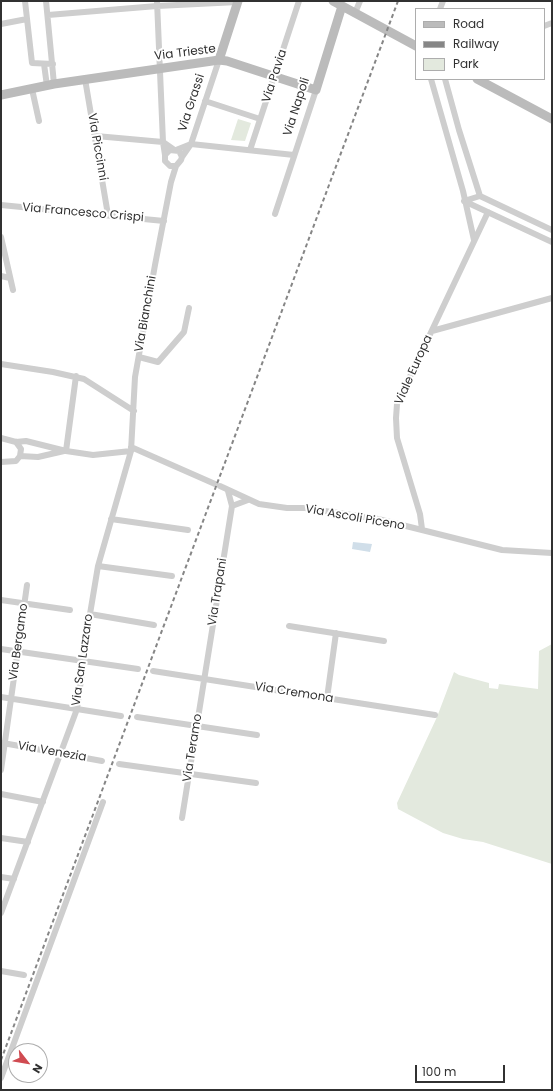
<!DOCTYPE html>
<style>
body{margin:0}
#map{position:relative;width:553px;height:1091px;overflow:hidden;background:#fff;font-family:Poppins,sans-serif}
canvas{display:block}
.frame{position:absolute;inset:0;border:2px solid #313131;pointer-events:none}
.legend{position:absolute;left:415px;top:8px;width:130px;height:72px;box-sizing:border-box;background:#fff;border:1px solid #adadad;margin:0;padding:5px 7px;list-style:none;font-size:12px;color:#313131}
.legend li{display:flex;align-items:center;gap:8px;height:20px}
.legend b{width:20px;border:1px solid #adadad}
.north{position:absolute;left:8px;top:1043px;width:40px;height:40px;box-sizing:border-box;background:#fff;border:1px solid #adadad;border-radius:50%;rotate:121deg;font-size:11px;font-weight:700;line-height:16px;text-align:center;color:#313131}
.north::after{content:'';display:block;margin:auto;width:14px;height:18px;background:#d04b51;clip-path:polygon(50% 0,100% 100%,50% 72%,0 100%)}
.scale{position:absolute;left:415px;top:1065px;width:90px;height:18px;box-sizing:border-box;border:2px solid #313131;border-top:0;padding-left:5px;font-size:12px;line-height:14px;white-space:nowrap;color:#313131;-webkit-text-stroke:3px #fff;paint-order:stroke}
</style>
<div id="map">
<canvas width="553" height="1091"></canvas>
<div class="frame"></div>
<ul class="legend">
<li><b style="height:5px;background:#bbb"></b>Road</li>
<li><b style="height:5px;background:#868686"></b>Railway</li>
<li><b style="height:11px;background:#e3e9de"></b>Park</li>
</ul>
<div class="north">N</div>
<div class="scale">100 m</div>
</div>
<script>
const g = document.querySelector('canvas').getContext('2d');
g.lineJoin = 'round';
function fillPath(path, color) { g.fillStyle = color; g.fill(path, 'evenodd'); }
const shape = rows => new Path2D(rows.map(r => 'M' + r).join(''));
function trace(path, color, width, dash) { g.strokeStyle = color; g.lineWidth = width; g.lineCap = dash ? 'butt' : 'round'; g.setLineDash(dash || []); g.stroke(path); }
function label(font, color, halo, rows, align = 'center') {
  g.font = font + ' Poppins,sans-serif'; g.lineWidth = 4; g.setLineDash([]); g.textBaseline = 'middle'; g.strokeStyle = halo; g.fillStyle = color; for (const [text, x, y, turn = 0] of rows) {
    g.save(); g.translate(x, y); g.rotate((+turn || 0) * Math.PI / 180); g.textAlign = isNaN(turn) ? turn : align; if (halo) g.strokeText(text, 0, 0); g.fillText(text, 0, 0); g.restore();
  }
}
fillPath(shape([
 [238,119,251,123,245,141,231,140],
 [552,644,552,864,483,842,463,839,443,833,398,809,397,803,437,717,454,672,459,675,489,683,489,688,498,689,499,684,538,689,539,651]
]), '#e3e9de');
fillPath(shape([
 [353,542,372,544,370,552,352,549]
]), '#d0dee9');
trace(shape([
 [25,1,32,63,53,64],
 [46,1,54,84],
 [157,1,163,142,165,155],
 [440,9,443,1],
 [355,13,360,1],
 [48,15,157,6,238,2],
 [1,24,27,19],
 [544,26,552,23],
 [44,64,47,86],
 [85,79,108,215],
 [431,79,463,191,474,240],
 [445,79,459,130,480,196],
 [32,89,39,121],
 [205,101,260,119],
 [96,136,163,142,173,149],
 [176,150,191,144,294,155],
 [250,150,299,1],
 [182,157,191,144,219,60],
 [480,196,552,230],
 [464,201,552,242],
 [464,201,480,196],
 [1,205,164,221],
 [275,214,316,90],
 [1,237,13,290],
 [1,276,10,278],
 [432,331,552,298],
 [139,357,158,362,184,332,189,308],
 [1,364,53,372,84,379,134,411],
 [1,438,16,442,26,441,66,451,93,455,131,451],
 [131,447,215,484],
 [66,451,76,376],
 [20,456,38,457,64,451],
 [1,462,16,461,20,456,21,449,16,442],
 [220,486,259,504,287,508,305,508,378,519,502,550,552,553],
 [232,506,248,500],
 [111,519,188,530],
 [422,529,420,514,397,438,396,418,397,404,488,212],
 [98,566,172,576],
 [1,600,70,610],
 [90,614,154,625],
 [289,626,384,641],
 [1,649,138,669],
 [153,671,435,715],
 [1,697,121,716],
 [327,698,336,633],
 [137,717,257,735],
 [3,743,102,761],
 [119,764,256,783],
 [1,770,27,585],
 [1,794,43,802],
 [182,818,232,506,228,491],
 [1,838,28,842],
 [1,877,14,879],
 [1,913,77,709,90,614,98,566,131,451,135,377,155,265,171,182,176,166,181,160,182,157,179,151,170,150,165,155,165,161,170,166,176,166],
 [1,971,24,975],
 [1,1078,103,802]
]), '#cecece', 6);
trace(shape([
 [333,1,416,46],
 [219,60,238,1],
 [477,79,552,119],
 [1,95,54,84,219,60,227,61,316,90,342,6]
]), '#bbb', 9);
trace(shape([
 [1,1060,398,1]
]), '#868686', 2, [4, 3]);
label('12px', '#313131', '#fff', [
 ["Via Trieste",185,53,-7],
 ["Via Pavia",275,76,-72],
 ["Via Grassi",192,103,-72],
 ["Via Napoli",297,107,-72],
 ["Via Piccinni",97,147,80],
 ["Via Francesco Crispi",83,213,5],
 ["Via Bianchini",146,314,-80],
 ["Viale Europa",414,370,-66],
 ["Via Ascoli Piceno",355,518,10],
 ["Via Trapani",218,592,-81],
 ["Via Bergamo",19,642,-82],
 ["Via San Lazzaro",83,660,-82],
 ["Via Cremona",294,693,9],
 ["Via Teramo",193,748,-81],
 ["Via Venezia",52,752,10]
]);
</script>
